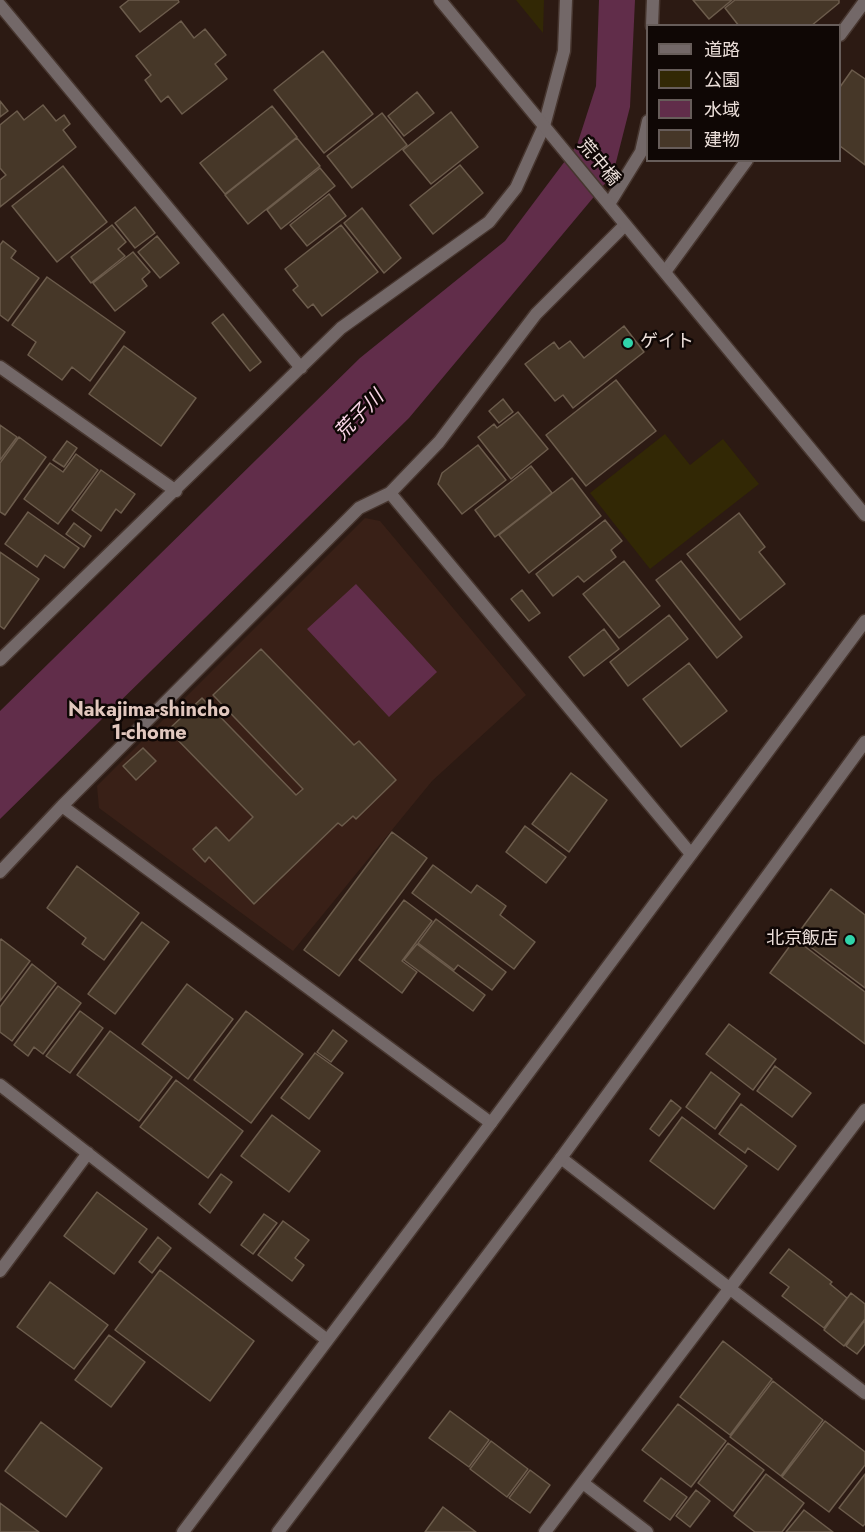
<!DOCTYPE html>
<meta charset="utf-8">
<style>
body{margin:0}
#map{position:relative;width:865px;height:1532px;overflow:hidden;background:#2c1a13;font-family:Jost,"Noto Sans JP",sans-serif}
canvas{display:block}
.legend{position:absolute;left:646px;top:24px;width:195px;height:138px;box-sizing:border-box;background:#0f0705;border:2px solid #675d5a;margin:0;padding:8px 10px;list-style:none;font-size:18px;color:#ecdfda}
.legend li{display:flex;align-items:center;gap:12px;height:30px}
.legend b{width:30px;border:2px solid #675d5a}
</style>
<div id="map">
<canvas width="865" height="1532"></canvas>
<ul class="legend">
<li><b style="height:8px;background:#736868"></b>道路</li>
<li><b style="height:16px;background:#322805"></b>公園</li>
<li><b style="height:16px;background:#612d4a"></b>水域</li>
<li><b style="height:16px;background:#463728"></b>建物</li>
</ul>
</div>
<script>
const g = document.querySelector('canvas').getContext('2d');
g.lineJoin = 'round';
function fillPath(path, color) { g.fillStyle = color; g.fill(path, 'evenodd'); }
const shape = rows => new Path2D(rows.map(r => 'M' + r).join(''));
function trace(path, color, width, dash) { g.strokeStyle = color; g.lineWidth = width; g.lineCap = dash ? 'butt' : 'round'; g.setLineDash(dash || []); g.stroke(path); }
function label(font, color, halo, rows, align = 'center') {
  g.font = font + ' Jost,"Noto Sans JP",sans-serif'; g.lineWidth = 5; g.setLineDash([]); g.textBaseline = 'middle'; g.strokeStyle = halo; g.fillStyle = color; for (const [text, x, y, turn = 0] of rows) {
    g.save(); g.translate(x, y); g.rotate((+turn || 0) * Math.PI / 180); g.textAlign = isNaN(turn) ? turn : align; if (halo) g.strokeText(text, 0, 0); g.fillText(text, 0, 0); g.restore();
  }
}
fillPath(shape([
 [365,518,380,521,526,695,432,781,293,951,99,808,97,786]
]), '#392017');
fillPath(shape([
 [516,0,544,0,543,33],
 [665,434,690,465,723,439,759,484,650,569,590,493]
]), '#322805');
fillPath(shape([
 [599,0,635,0,630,107,613,174,409,418,0,819,0,711,360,358,505,241,577,145,596,86],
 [356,584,437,672,389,717,307,629]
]), '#612d4a');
const building = shape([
 [129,0,178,0,179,2,140,32,120,7,129,0],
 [693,0,732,0,709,19,693,0],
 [735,0,839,0,839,3,811,26,739,26,725,8,735,0],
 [181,21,194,38,205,29,226,55,215,64,227,79,182,114,168,96,161,102,145,80,151,75,136,56,181,21],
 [323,51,373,114,324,153,274,90,323,51],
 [852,70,865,79,865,165,840,146,840,87,852,70],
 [417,92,434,113,404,136,388,116,417,92],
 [0,101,8,111,0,117,0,101],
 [43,105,56,121,64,115,70,124,63,130,76,147,0,207,0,180,6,175,0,168,0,125,17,111,24,120,43,105],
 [272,106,297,137,225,194,200,163,272,106],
 [451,112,478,147,431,184,403,150,451,112],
 [382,113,407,145,352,188,327,156,382,113],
 [297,138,320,166,248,224,225,195,297,138],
 [460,165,483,193,433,234,410,205,460,165],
 [63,166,107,222,57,262,12,206,63,166],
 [320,168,335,186,281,229,267,210,320,168],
 [329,194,346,216,307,246,290,225,329,194],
 [135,207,155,233,135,248,115,223,135,207],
 [362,208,401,258,384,273,344,223,362,208],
 [112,225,126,242,118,249,125,256,91,283,71,257,112,225],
 [341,225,378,272,322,316,313,304,308,308,293,290,298,286,285,269,341,225],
 [157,236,179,263,160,278,138,252,157,236],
 [3,241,16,251,11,258,39,278,8,321,0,315,0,245,3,241],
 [133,252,150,272,142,279,147,286,115,311,93,283,133,252],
 [47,277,125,332,90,381,72,367,62,380,28,355,36,342,12,325,47,277],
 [223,314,261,362,250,371,212,323,223,314],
 [624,326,644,352,573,408,563,395,555,401,525,364,554,342,559,349,570,341,584,358,624,326],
 [124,346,196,398,161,446,89,394,124,346],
 [616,380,656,431,586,486,546,435,616,380],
 [503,399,513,412,499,423,489,411,503,399],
 [518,412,548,449,511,479,478,437,494,424,497,428,518,412],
 [0,425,17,437,0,460,0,425],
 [19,437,46,457,5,515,0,512,0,463,19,437],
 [67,441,77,448,64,467,53,460,67,441],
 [478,445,506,480,462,514,438,484,442,473,478,445],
 [76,454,98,470,58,524,24,499,50,463,63,472,76,454],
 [531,466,552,493,495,537,475,510,531,466],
 [101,470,135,494,121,513,116,509,101,531,72,510,101,470],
 [572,478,601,516,529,573,499,535,572,478],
 [28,512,79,548,64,568,45,555,37,567,5,544,28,512],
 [739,513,765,547,759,552,785,584,740,620,687,554,739,513],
 [605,520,622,541,611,550,616,557,584,582,578,576,553,596,536,574,605,520],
 [74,523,91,536,84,547,66,534,74,523],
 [0,552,39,579,4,629,0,626,0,552],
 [624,561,660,606,619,638,583,594,624,561],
 [681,561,742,637,717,658,656,580,681,561],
 [522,590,540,613,529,621,511,599,522,590],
 [669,615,688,639,628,686,610,662,669,615],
 [604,629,619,649,584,676,569,657,604,629],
 [261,649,354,745,359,741,396,780,356,819,353,816,342,826,338,823,254,904,209,857,205,862,193,849,216,827,229,841,253,817,168,730,202,698,296,795,303,789,213,695,261,649],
 [689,663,727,711,681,747,643,699,689,663],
 [143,748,156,761,136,780,123,766,143,748],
 [571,773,607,800,569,852,532,824,571,773],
 [525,826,566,857,546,883,506,852,525,826],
 [392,832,427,858,339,976,304,950,392,832],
 [433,865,471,893,477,885,506,906,500,915,535,942,514,969,412,893,433,865],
 [77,866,139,913,104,960,82,944,86,938,47,908,77,866],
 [831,889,865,915,865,988,796,936,831,889],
 [404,900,432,921,402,961,417,972,402,993,359,960,404,900],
 [436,919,506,972,492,990,458,965,454,970,418,943,436,919],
 [142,922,169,942,115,1014,88,994,142,922],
 [1,939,30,961,0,1001,0,941,1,939],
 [795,939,865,992,865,1044,770,973,795,939],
 [417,944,485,995,473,1011,404,960,417,944],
 [32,964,56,983,12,1041,0,1032,0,1007,32,964],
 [187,984,233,1019,188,1079,142,1044,187,984],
 [58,986,81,1003,43,1054,34,1047,28,1056,14,1045,58,986],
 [80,1011,103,1028,70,1073,46,1056,80,1011],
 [246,1011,303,1054,251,1123,194,1080,246,1011],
 [729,1024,776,1059,753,1090,706,1054,729,1024],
 [333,1030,347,1041,331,1062,317,1052,333,1030],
 [110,1031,172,1077,139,1121,77,1075,110,1031],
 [315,1053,343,1073,309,1119,281,1098,315,1053],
 [775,1066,811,1093,792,1117,757,1091,775,1066],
 [711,1072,740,1094,715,1129,686,1107,711,1072],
 [176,1080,243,1131,208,1178,140,1127,176,1080],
 [671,1100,681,1108,659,1136,650,1129,671,1100],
 [741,1104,796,1146,778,1170,748,1148,745,1153,719,1134,741,1104],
 [272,1115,320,1151,289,1192,241,1156,272,1115],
 [682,1117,747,1166,714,1209,650,1161,682,1117],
 [221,1174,232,1182,210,1213,199,1204,221,1174],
 [97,1192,147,1229,114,1274,64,1236,97,1192],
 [264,1214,277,1223,253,1254,241,1245,264,1214],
 [283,1221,309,1240,295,1258,304,1265,292,1281,258,1255,283,1221],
 [158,1237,171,1248,152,1273,139,1262,158,1237],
 [789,1249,832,1282,830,1284,847,1298,824,1328,782,1296,789,1287,770,1273,789,1249],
 [160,1270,254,1341,210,1401,115,1330,160,1270],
 [50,1282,108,1325,74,1369,17,1327,50,1282],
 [851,1293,865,1304,865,1319,844,1346,824,1330,851,1293],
 [865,1320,865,1344,857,1354,846,1346,865,1320],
 [109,1335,145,1362,111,1407,75,1380,109,1335],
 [723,1341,772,1379,730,1435,680,1397,723,1341],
 [773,1381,823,1420,781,1476,730,1437,773,1381],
 [678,1404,726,1441,691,1487,642,1450,678,1404],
 [450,1411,489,1440,469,1467,429,1438,450,1411],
 [825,1421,865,1452,865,1465,829,1512,782,1477,825,1421],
 [41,1422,102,1468,66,1517,5,1471,41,1422],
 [491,1441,528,1469,507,1497,470,1469,491,1441],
 [728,1443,764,1470,733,1511,698,1483,728,1443],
 [530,1470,550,1485,530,1513,509,1498,530,1470],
 [766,1474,804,1503,782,1532,755,1532,734,1516,766,1474],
 [865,1474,865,1524,863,1526,839,1508,865,1474],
 [661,1478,687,1497,670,1520,644,1501,661,1478],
 [696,1490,710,1501,690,1527,676,1516,696,1490],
 [0,1503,39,1532,0,1532,0,1503],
 [443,1507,476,1532,425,1532,443,1507],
 [804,1510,833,1532,786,1532,804,1510]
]);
fillPath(building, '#463728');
trace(building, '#6c5c4c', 1.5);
const minor = shape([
 [0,5,301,368],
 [652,26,653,0],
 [840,35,865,1],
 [609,204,641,152,648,121],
 [665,272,747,160],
 [0,367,176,491],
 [390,493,691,854],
 [0,660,341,328,489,222,516,188,544,126,564,51,566,0],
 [62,806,491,1123],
 [0,872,62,806,359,508,390,493,439,442,536,314,625,225],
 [0,1085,327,1340],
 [561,1158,865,1393],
 [0,1271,88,1153],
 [583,1483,647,1532],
 [545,1532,865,1110]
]);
const tertiary = shape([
 [440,0,865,515],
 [183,1532,491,1123,865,621],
 [278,1532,561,1158,865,742]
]);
trace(minor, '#47362f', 15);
trace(tertiary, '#47362f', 15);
trace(minor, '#736868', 12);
trace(tertiary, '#736868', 12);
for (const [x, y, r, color] of [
 [628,343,6,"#30d4aa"],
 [850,940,6,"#30d4aa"]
]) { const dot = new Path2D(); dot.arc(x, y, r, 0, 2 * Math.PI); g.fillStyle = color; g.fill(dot); trace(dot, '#0f0705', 2); }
label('18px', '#ecdfda', '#0f0705', [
 ["荒中橋",598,163,50]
]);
label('18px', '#ecdfda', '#0f0705', [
 ["ゲイト",640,343],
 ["北京飯店",838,940,"right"]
], 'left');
label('italic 20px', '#fad6e7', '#0f0705', [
 ["荒子川",360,416,-46]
]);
label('bold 20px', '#e1c7be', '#0f0705', [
 ["Nakajima-shincho",149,711],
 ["1-chome",149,734]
]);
</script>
